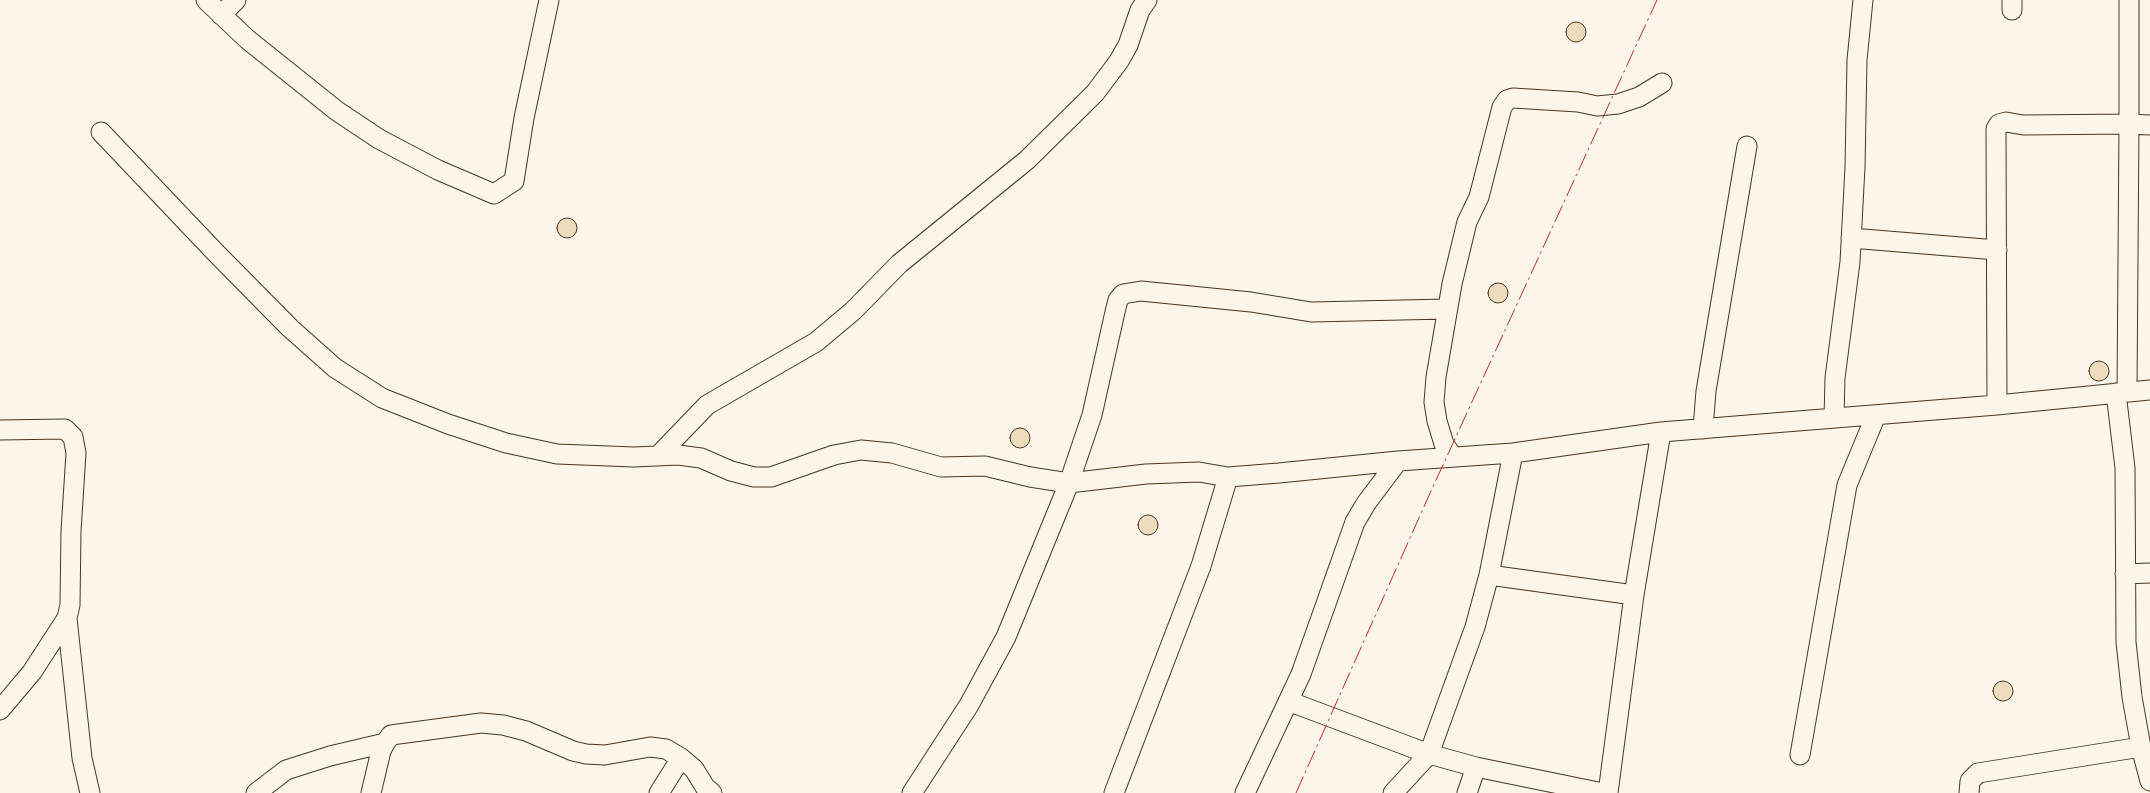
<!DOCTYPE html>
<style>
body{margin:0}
canvas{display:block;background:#fbf6e9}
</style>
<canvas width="2150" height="793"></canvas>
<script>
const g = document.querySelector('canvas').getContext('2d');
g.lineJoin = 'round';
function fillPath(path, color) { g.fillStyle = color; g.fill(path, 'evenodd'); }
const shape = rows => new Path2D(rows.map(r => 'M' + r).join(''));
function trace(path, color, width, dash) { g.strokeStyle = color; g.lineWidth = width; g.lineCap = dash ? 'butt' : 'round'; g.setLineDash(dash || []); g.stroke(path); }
const building = shape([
 '1566 32a10 10 0 1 1 20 0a10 10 0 1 1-20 0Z',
 '557 228a10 10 0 1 1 20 0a10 10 0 1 1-20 0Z',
 '1488 293a10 10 0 1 1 20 0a10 10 0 1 1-20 0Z',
 '2089 371a10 10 0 1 1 20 0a10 10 0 1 1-20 0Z',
 '1010 438a10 10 0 1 1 20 0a10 10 0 1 1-20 0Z',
 '1138 525a10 10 0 1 1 20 0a10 10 0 1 1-20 0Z',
 '1993 691a10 10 0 1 1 20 0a10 10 0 1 1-20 0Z'
]);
fillPath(building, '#ecdcbc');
trace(building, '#4a3520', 1);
const minor = shape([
 [206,0,247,39,337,111,379,139,438,170,494,194,514,181,524,118,549,0],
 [2012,10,2012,0],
 [221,15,236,0],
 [101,132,215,252,290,328,335,368,382,398,448,424,506,443,557,454,634,457,678,455,701,458,731,471,754,477,771,477,834,455,861,450,892,453,941,467,985,466,1030,477,1069,483,1146,474,1199,472,1228,477,1279,473,1398,461,1513,453,1661,432,1997,405,2150,390],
 [1851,238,1997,250],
 [2127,392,2129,124,2150,125],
 [2116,393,2125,468,2126,642,2132,697,2141,747],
 [1997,405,1996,129,1999,124,2006,122,2023,125,2129,124,2129,0],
 [1834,418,1835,378,1850,262,1855,167,1857,60,1863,0],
 [1703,429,1706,391,1747,146],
 [0,430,65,429,73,437,76,453,71,531,70,605,67,618,32,672,0,710],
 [658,456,707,405,816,342,853,311,899,264,1027,160,1095,93,1119,61,1128,45,1140,10,1147,0],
 [1453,457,1444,444,1437,421,1434,402,1436,377,1452,284,1467,222,1479,197,1502,107,1507,100,1513,98,1578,102,1597,106,1618,104,1639,97,1662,83],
 [2125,574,2150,573],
 [1489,575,1634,595],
 [67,618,82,758,90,793],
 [1288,701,1429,754,1476,767,1603,793],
 [1800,755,1847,485,1876,415],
 [256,793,286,770,330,756,385,743],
 [371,793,381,751,385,743,391,735,481,723,503,725,526,731,573,751,586,754,605,755,650,747,666,749,681,758,694,769,705,787,712,793],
 [659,793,681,758],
 [912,793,969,705,1006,637,1069,483,1092,415,1115,312,1118,300,1123,294,1141,291,1251,302,1311,312,1447,309],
 [1114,793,1201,566,1228,477],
 [1245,793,1301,674,1355,522,1367,502,1398,461],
 [1393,793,1429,754,1475,627,1489,575,1513,453],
 [1467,793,1476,767],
 [1608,793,1634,595,1661,432],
 [1969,793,1970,781,1978,773,2141,747,2150,781]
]);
trace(minor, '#4a3520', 21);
trace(minor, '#fbf6e9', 19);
trace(shape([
 [1296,793,1431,491,1657,0]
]), '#c62828', 1, [18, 4, 2.5, 4]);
</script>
